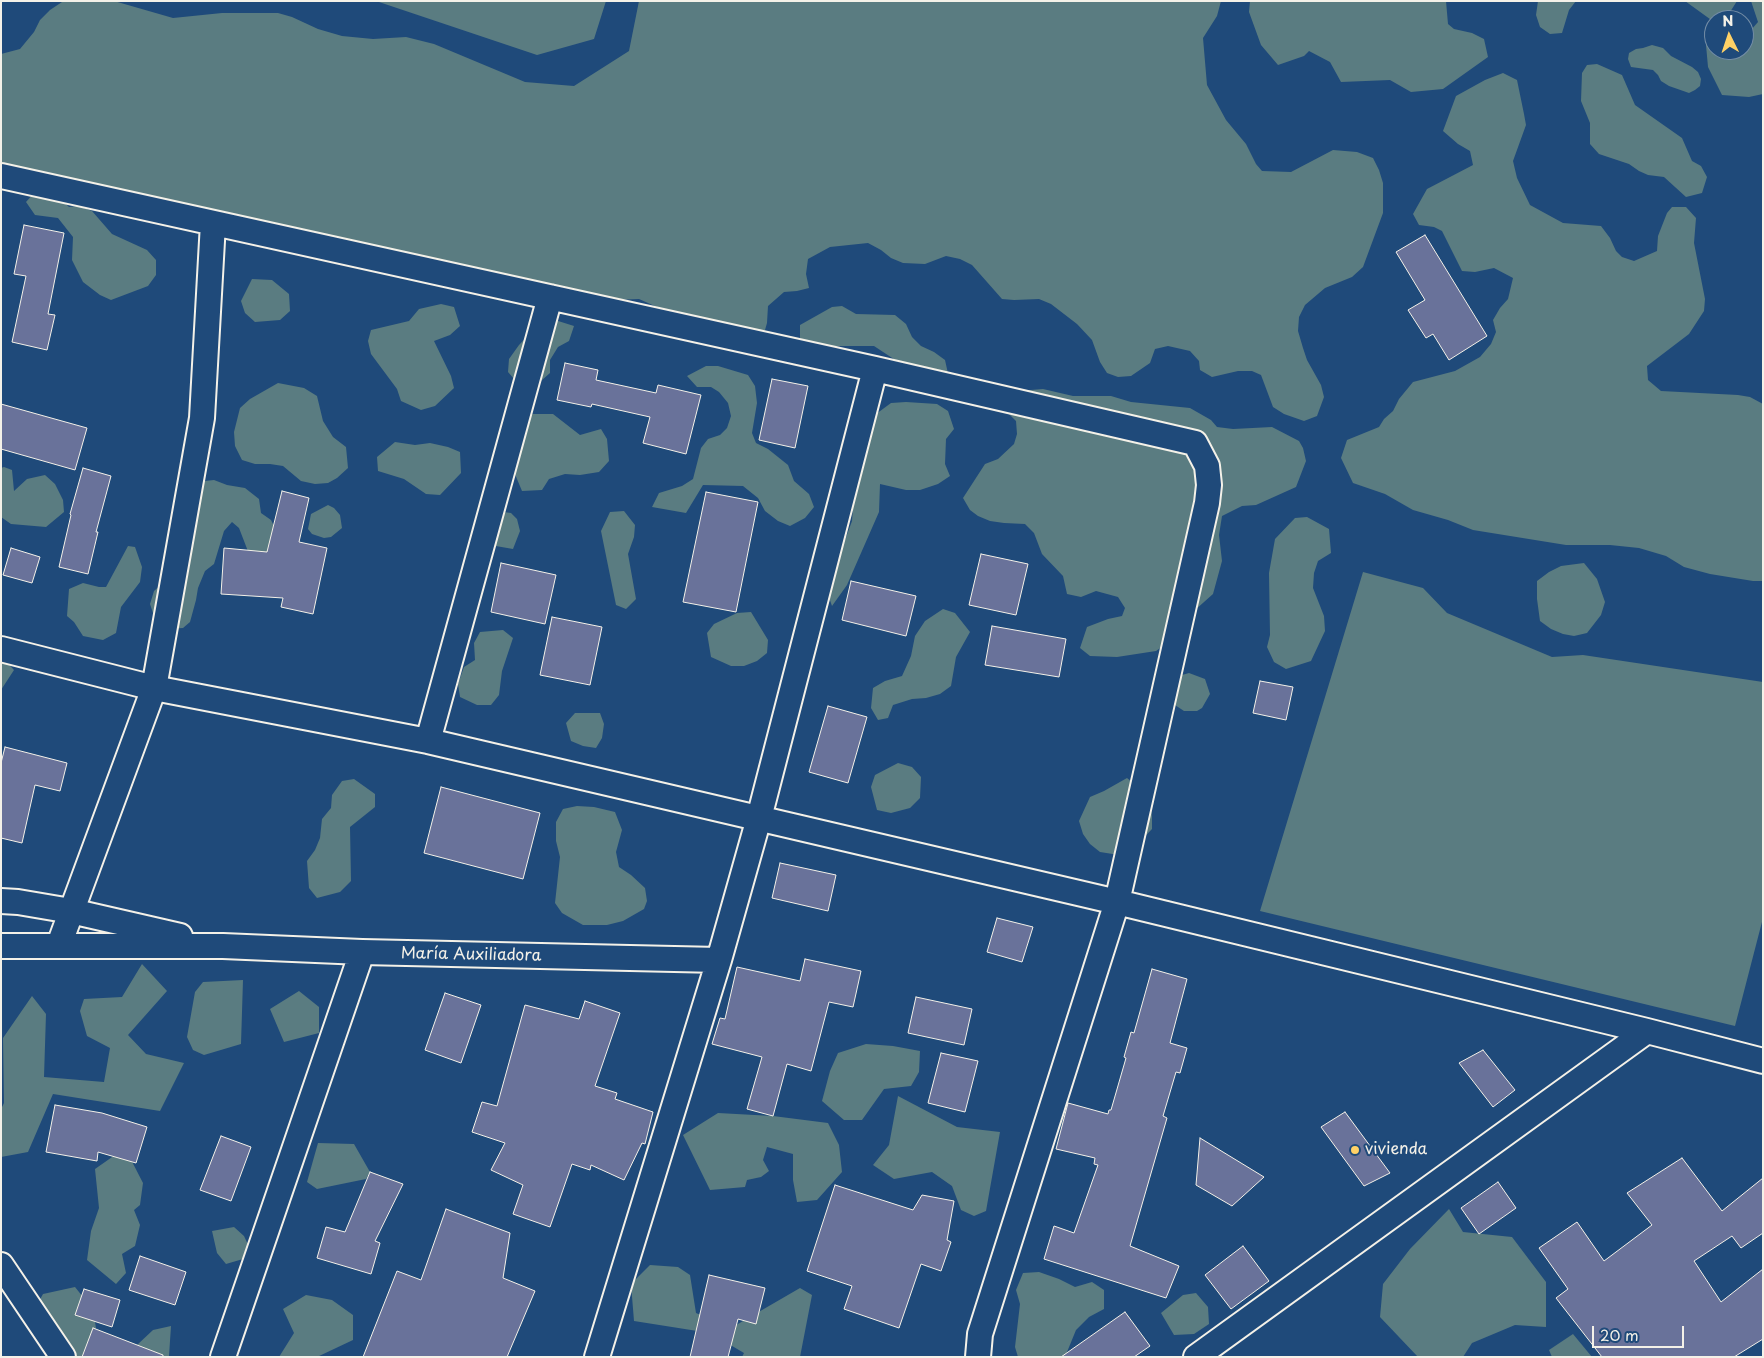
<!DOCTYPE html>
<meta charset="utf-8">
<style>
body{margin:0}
#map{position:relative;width:1764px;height:1358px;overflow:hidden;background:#1f4a7a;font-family:"Playpen Sans",sans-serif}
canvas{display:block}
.frame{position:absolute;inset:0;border:2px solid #f4f1e8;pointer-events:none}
.north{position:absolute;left:1704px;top:10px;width:50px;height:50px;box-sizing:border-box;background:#1f4a7a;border:1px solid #748da6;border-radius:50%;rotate:356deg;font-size:14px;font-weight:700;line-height:20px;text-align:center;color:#f4f1e8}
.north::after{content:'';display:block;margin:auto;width:18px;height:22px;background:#ffd166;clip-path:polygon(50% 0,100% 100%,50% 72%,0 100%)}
.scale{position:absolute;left:1592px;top:1326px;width:92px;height:22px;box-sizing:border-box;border:2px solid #f4f1e8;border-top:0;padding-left:6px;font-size:15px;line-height:18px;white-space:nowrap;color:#f4f1e8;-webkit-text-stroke:4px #1f4a7a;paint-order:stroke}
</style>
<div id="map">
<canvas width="1764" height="1358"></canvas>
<div class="frame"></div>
<div class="north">N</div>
<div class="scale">20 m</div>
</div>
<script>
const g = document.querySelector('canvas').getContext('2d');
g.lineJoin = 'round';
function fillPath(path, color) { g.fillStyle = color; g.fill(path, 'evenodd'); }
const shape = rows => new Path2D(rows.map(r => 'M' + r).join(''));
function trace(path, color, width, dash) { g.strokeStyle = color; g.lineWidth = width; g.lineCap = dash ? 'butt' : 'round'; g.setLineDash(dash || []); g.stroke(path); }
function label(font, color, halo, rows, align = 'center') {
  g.font = font + ' "Playpen Sans",sans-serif'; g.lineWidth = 4; g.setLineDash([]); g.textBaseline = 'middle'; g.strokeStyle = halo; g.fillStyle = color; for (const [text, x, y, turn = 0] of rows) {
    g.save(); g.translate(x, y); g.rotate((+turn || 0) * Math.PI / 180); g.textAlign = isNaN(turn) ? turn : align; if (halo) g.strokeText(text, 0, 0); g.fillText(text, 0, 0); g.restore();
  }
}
fillPath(shape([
 [72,1,114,1,173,18,222,13,278,13,292,17,318,29,342,36,373,39,406,37,434,44,525,82,574,86,629,51,639,1,1221,1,1217,16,1203,38,1207,85,1226,120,1246,144,1256,164,1262,171,1291,172,1333,150,1357,152,1373,158,1379,170,1383,183,1383,213,1363,267,1352,277,1325,288,1305,305,1299,317,1298,331,1303,348,1307,360,1321,385,1324,397,1317,416,1304,421,1284,414,1273,407,1261,375,1252,371,1238,371,1212,377,1200,370,1199,361,1190,351,1168,346,1155,349,1150,363,1131,376,1118,377,1107,373,1100,362,1092,340,1077,324,1051,304,1039,299,1014,300,1002,299,972,265,960,259,946,256,925,264,903,263,891,258,881,250,868,243,830,247,808,259,806,274,809,288,797,291,784,292,768,306,767,323,765,330,711,331,639,299,587,301,505,280,487,271,446,268,327,242,296,228,281,229,1,179,1,54,20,49,34,32,40,20,50,10,62,2],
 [376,1,606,1,594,39,537,55],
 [1250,1,1446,1,1448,24,1454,29,1472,33,1484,39,1488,57,1443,89,1411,92,1390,80,1341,82,1330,62,1309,51,1304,56,1278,65,1261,45,1249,12],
 [1538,1,1576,1,1569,10,1562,33,1550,34,1540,27,1536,15],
 [1685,1,1737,1,1725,20,1714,20,1714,22],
 [1751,1,1763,1,1763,94,1749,97,1722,95,1708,67,1706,45,1714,41,1714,50,1744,50,1744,31,1751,30,1758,22],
 [1652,45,1663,48,1671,56,1692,67,1698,72,1701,79,1700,86,1695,90,1689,93,1669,86,1661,81,1658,75,1653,70,1631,67,1628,59,1629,53,1636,49,1643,48],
 [1597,64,1622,75,1635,105,1682,138,1692,161,1701,166,1707,177,1702,193,1686,197,1664,177,1648,175,1639,171,1629,164,1599,154,1590,144,1590,123,1581,101,1582,73,1587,65],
 [1503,73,1517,80,1524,114,1526,125,1513,161,1517,178,1530,205,1563,223,1601,226,1610,238,1616,251,1622,257,1634,261,1657,251,1658,236,1667,213,1672,207,1686,207,1696,218,1694,243,1705,299,1704,311,1689,334,1647,366,1648,380,1661,391,1738,395,1750,397,1763,404,1763,581,1753,581,1710,574,1684,567,1666,556,1639,548,1610,545,1566,545,1473,530,1448,520,1413,510,1385,494,1353,483,1341,458,1347,440,1379,427,1384,419,1393,411,1399,399,1413,382,1455,371,1480,357,1491,344,1496,332,1493,320,1500,308,1508,299,1513,278,1494,268,1475,272,1462,271,1442,231,1434,227,1419,225,1413,214,1427,189,1473,165,1470,151,1458,144,1443,131,1456,96,1485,80],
 [34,193,56,194,69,207,79,206,92,211,112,234,147,250,156,260,156,275,148,286,111,300,100,295,83,282,72,260,73,237,58,218,35,215,26,202],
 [252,279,272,280,289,294,290,311,280,320,255,322,245,313,241,301],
 [441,304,454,307,460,326,450,335,434,341,451,376,454,388,435,406,421,410,401,401,397,389,371,354,368,341,371,330,409,321,419,309],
 [842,306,856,314,895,315,906,324,912,337,921,346,934,352,945,360,949,378,915,373,874,346,812,346,800,338,800,325,832,307],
 [555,320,574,326,569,341,558,347,550,360,550,373,533,388,521,387,508,372,509,359,519,345,541,322],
 [706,366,718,366,748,375,755,386,757,403,752,433,756,443,768,449,788,465,794,481,809,494,814,507,805,518,790,526,778,521,765,511,758,498,743,486,703,485,686,513,652,507,659,493,682,486,693,479,701,448,708,439,720,435,727,428,731,416,728,403,719,392,711,387,697,387,687,376],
 [278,383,304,388,317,396,323,421,333,437,346,447,348,468,337,478,328,483,315,484,301,481,283,466,270,464,255,464,242,460,235,446,234,432,240,408,250,399],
 [1043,389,1073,396,1111,396,1131,402,1190,408,1211,420,1217,427,1233,429,1272,427,1299,441,1303,448,1306,461,1296,487,1256,505,1242,506,1222,516,1219,535,1222,561,1213,594,1176,627,1166,644,1156,651,1117,657,1090,656,1080,648,1087,627,1108,619,1122,616,1125,608,1118,597,1096,591,1081,597,1067,594,1063,576,1042,554,1034,533,1025,524,1004,523,990,521,978,516,970,510,963,498,985,464,998,459,1014,444,1017,434,1016,421,1002,407,1006,392],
 [906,402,937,404,948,411,954,429,946,439,945,464,950,476,938,484,920,490,906,490,880,484,879,512,847,585,832,606,823,580,832,571,838,559,852,521,856,466,872,417,891,403],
 [533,414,553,414,580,435,601,429,607,439,609,461,599,472,580,475,565,474,549,479,542,490,522,491,512,467,510,424],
 [395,442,415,445,430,443,448,447,460,452,461,473,440,495,426,494,404,479,378,471,377,457],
 [4,467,12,470,14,491,27,479,45,475,55,484,63,500,64,512,46,527,11,524,1,517,1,468],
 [214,480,227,485,245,488,259,499,261,513,271,520,277,532,261,585,239,528,232,522,224,531,214,564,205,571,198,588,196,600,190,622,183,628,168,629,154,616,150,604,154,591,163,583,196,482],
 [328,505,334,508,340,515,342,528,331,537,324,538,312,534,308,529,311,514],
 [496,511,511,513,517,519,520,531,513,549,490,545],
 [624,511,635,525,634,537,628,554,636,599,626,609,616,605,601,531,610,512],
 [1307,517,1329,529,1331,553,1318,561,1314,573,1313,588,1324,616,1325,631,1311,661,1286,669,1274,662,1267,647,1270,635,1269,573,1275,539,1295,518],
 [128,546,135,547,142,567,140,582,121,607,116,633,103,640,83,636,74,622,67,616,69,589,83,583,99,587,106,587],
 [1584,563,1597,579,1605,602,1601,615,1587,633,1574,636,1563,634,1551,629,1540,621,1537,599,1537,581,1549,572,1561,566],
 [1363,572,1423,588,1447,613,1552,657,1583,655,1763,682,1763,918,1735,1026,1260,911],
 [943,609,955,613,970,632,956,657,951,686,940,694,926,698,912,699,893,705,888,718,878,720,871,708,873,688,885,681,902,676,911,656,915,636,925,621],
 [751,612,768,640,767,653,757,661,744,666,731,666,711,657,707,633,714,624,737,613],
 [503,630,513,638,502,671,499,695,491,705,477,705,460,697,458,684,464,667,475,660,474,643,480,632],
 [1,656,14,670,1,690],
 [1189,673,1205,679,1210,694,1202,708,1197,711,1184,711,1175,705,1169,694,1175,677],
 [575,713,600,713,604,724,602,738,596,748,583,746,571,741,566,723],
 [898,763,912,767,921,777,920,798,910,808,891,813,877,810,871,787,875,775],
 [1127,778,1149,796,1152,816,1152,829,1131,851,1119,855,1100,852,1090,844,1083,834,1079,821,1090,797,1104,791],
 [354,779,375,794,375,807,350,827,351,881,340,892,317,898,309,888,307,861,315,850,320,838,322,819,331,808,332,795,342,781],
 [577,806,594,807,615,812,622,830,616,852,619,867,631,875,645,888,647,901,644,909,623,921,607,925,583,925,562,913,555,903,560,857,556,841,556,822,563,809],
 [142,964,167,991,128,1035,146,1054,184,1063,160,1111,53,1094,28,1152,1,1157,1,1109,4,1103,3,1038,32,996,46,1014,44,1077,104,1082,110,1048,87,1036,80,1011,84,999,122,997],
 [243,980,241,1044,204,1055,193,1050,187,1037,195,992,203,982],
 [299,991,319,1007,319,1033,284,1042,270,1009],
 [866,1044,893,1046,920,1051,919,1072,911,1086,884,1089,862,1120,844,1120,822,1101,830,1071,838,1053],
 [898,1096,957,1127,1000,1132,986,1211,974,1216,961,1210,952,1186,932,1172,894,1179,873,1165,889,1145],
 [718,1113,773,1116,828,1123,839,1145,842,1172,817,1200,797,1202,793,1180,793,1154,767,1147,763,1160,769,1171,761,1177,747,1180,745,1187,710,1190,683,1135],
 [318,1143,354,1144,370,1172,366,1179,317,1189,307,1182],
 [125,1148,143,1183,140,1205,134,1210,140,1225,135,1246,122,1254,126,1273,116,1284,87,1260,91,1231,99,1208,95,1169],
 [1449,1209,1463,1232,1512,1237,1546,1282,1546,1327,1515,1325,1472,1343,1463,1357,1418,1357,1380,1317,1383,1284,1410,1249],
 [234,1227,244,1236,250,1249,243,1259,226,1264,217,1253,212,1231],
 [650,1265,678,1267,690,1275,696,1313,731,1328,800,1288,812,1295,800,1357,742,1357,744,1353,710,1333,634,1321,631,1284],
 [1039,1272,1059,1279,1075,1287,1092,1282,1104,1290,1104,1309,1089,1317,1076,1330,1065,1357,1018,1357,1015,1347,1020,1304,1016,1290,1023,1273],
 [75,1287,87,1302,94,1315,97,1335,95,1357,70,1357,38,1303,43,1294],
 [1196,1293,1208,1307,1209,1324,1194,1334,1174,1335,1161,1313,1183,1295],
 [306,1295,332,1300,353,1315,353,1340,317,1357,279,1357,294,1333,283,1309],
 [171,1326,169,1356,138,1357,137,1345,153,1330],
 [1573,1334,1592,1357,1552,1357,1549,1350]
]), '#5a7c81');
const building = shape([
 [24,225,64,233,48,314,55,315,47,350,12,342,26,276,14,274,24,225],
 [1425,235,1487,336,1449,360,1433,334,1426,338,1408,310,1425,300,1396,252,1425,235],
 [565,363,598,370,596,380,656,393,658,385,701,395,686,454,643,443,650,417,592,404,591,407,557,400,565,363],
 [772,379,808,386,795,448,759,440,772,379],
 [1,404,87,428,75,470,1,449,1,404],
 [83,468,111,476,96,532,98,532,88,574,59,567,71,515,70,514,83,468],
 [282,491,309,498,299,542,327,548,313,614,281,607,283,598,221,594,224,548,267,552,282,491],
 [706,492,758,502,736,612,683,602,706,492],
 [11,548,40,557,32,583,3,575,11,548],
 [981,554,1028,564,1016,615,969,605,981,554],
 [501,563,556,575,545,624,491,612,501,563],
 [851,581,916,596,906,636,842,620,851,581],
 [552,617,602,627,590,685,540,675,552,617],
 [992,626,1066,639,1059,677,985,665,992,626],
 [1260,681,1293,687,1286,720,1253,713,1260,681],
 [828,706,867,717,848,783,809,772,828,706],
 [5,747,67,763,60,791,35,785,22,843,1,838,1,763,5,747],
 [441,787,540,813,523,879,424,853,441,787],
 [780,863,836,875,828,911,772,898,780,863],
 [997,918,1033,927,1022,962,987,952,997,918],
 [805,959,861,971,853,1007,829,1002,811,1071,787,1064,773,1116,747,1109,762,1057,712,1044,720,1018,725,1019,737,967,800,981,805,959],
 [1152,969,1187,979,1170,1043,1187,1048,1180,1073,1176,1072,1163,1116,1167,1118,1130,1246,1179,1266,1166,1298,1044,1259,1054,1226,1074,1233,1098,1165,1094,1164,1095,1158,1056,1149,1068,1103,1108,1114,1109,1110,1111,1110,1126,1058,1124,1057,1131,1032,1134,1033,1152,969],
 [445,993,481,1005,461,1063,425,1050,445,993],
 [916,997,972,1009,964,1045,908,1033,916,997],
 [585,1001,620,1013,595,1086,617,1093,615,1099,653,1112,645,1144,642,1143,624,1180,591,1165,590,1170,572,1164,550,1227,513,1214,523,1185,491,1170,505,1143,472,1132,482,1102,497,1106,525,1005,579,1019,585,1001],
 [1483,1050,1515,1090,1493,1107,1459,1063,1483,1050],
 [941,1053,978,1061,965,1112,928,1103,941,1053],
 [55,1105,102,1113,147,1127,136,1163,98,1152,97,1161,46,1152,55,1105],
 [1345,1112,1390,1173,1364,1186,1321,1127,1345,1112],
 [221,1136,251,1147,231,1201,200,1190,221,1136],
 [1200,1138,1264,1177,1232,1206,1196,1185,1200,1138],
 [1682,1158,1722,1211,1763,1178,1763,1233,1741,1248,1732,1236,1694,1261,1721,1302,1763,1269,1763,1339,1734,1357,1602,1357,1556,1298,1568,1289,1539,1248,1577,1222,1604,1261,1652,1225,1627,1193,1682,1158],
 [370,1172,403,1184,375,1241,380,1243,371,1274,317,1258,326,1227,345,1232,370,1172],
 [1498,1182,1516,1208,1479,1234,1461,1208,1498,1182],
 [835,1185,913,1210,922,1195,954,1201,947,1240,951,1242,941,1271,921,1264,899,1328,844,1309,852,1286,807,1271,835,1185],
 [446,1209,510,1233,503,1278,535,1291,507,1357,363,1357,397,1271,421,1280,446,1209],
 [1243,1246,1269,1281,1231,1309,1205,1275,1243,1246],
 [140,1256,186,1272,175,1305,129,1290,140,1256],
 [709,1275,765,1288,756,1324,738,1319,728,1357,690,1357,709,1275],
 [84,1289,120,1300,112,1327,75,1315,84,1289],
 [1125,1312,1150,1346,1134,1357,1061,1357,1125,1312],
 [93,1328,163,1355,163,1357,82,1357,93,1328]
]);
fillPath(building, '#69729a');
trace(building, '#f4f1e8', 1);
const street = shape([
 [1,176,875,369,1195,443,1207,466,1209,485,1207,503,1117,902,980,1334,978,1357],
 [1,649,154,688,428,741,1117,902,1647,1031,1763,1061],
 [428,741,550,297],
 [1,901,18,902,71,911,180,936],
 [59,945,154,688,202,418,213,223],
 [1,946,223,946,362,952,719,960],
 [1,1265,63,1357],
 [223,1357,362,952],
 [597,1357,719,960,759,818,875,369],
 [1196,1357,1647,1031]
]);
trace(street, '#f4f1e8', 28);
trace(street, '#1f4a7a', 24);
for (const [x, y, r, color] of [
 [1355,1150,5,"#ffd166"]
]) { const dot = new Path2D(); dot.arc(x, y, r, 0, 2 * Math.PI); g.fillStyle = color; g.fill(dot); trace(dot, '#1f4a7a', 2); }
label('16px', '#f4f1e8', '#1f4a7a', [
 ["María Auxiliadora",471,955,1]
]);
label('16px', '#f4f1e8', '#1f4a7a', [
 ["vivienda",1365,1150]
], 'left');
</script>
